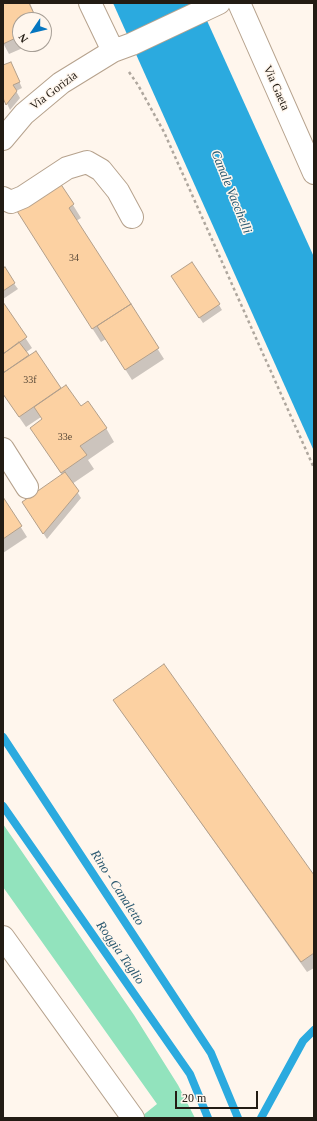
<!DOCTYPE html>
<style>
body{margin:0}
#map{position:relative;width:317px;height:1121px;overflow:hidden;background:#fff6ed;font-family:"Times New Roman",serif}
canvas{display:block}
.frame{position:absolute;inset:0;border:4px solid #231c14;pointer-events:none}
.north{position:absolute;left:12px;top:12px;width:40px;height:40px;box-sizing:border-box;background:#fff6ed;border:1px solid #a79f96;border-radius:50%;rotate:235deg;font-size:11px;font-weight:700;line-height:16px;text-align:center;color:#231c14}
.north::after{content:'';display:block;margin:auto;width:14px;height:18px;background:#0576c0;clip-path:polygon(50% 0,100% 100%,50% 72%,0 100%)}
.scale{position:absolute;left:175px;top:1091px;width:83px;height:18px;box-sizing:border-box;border:2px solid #231c14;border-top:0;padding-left:5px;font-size:12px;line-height:14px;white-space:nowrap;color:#231c14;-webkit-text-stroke:3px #fff6ed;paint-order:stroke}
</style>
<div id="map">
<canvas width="317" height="1121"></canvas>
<div class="frame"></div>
<div class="north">N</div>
<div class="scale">20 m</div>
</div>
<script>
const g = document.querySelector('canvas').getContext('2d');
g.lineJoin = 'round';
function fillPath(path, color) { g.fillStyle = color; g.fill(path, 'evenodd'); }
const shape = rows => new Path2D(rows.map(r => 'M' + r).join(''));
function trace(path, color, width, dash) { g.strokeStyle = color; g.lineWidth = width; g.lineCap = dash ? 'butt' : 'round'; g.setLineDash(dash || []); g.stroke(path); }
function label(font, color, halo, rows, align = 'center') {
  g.font = font + ' "Times New Roman",serif'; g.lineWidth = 3; g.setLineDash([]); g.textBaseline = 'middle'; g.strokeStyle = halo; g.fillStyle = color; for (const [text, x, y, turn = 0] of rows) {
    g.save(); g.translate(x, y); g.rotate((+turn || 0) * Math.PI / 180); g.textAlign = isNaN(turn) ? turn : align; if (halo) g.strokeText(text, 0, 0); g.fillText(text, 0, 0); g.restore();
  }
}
fillPath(shape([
 [3,824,134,1015,178,1085,195,1118,143,1118,142,1116,157,1104,3,887]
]), '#92e3bd');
fillPath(shape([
 [113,3,199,3,314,257,314,451]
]), '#2baadf');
fillPath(shape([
 [3,3,30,3,37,20,20,20,20,44,32,44,9,54,3,43],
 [11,63,22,88,16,91,20,98,10,110,3,95,3,67],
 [73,205,81,218,76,221,164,359,132,380,106,339,101,342,18,212],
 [3,269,18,289,3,299],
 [176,282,219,305,222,310,203,323],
 [3,304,32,348,25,353,28,357,36,352,61,389,106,428,114,442,88,460,94,469,72,484,81,498,47,539,27,508,62,475,31,428,43,420,41,417,26,427,3,394],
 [3,499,27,537,3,553],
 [121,711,314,877,314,968,307,972]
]), '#0003');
trace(shape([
 [3,737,211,1053,238,1118],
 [3,806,190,1074,208,1118],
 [261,1118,303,1041,314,1030]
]), '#2baadf', 8);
const building = shape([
 [3,3,29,3,37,20,20,20,20,36,3,44,3,3],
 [11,62,20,82,13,85,17,91,6,105,3,98,3,65,11,62],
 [60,183,74,204,69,208,131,304,92,329,17,211,60,183],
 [192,262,220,304,199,318,171,276,192,262],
 [5,267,15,283,3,291,3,268,5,267],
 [3,302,27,337,3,354,3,302],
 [131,304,159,348,125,370,97,326,131,304],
 [19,342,29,355,3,373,3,354,19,342],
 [36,351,61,388,19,417,3,394,3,373,36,351],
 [66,385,81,406,88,401,107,428,80,446,87,455,61,473,30,428,42,419,34,407,66,385],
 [65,472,79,491,43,534,22,502,65,472],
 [3,497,22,526,3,539,3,497],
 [164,664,314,875,314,953,301,962,113,700,164,664]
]);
fillPath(building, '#fcd1a2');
trace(building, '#b39f8a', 1);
const minor = shape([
 [90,3,113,51],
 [3,139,24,114,61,83,113,51,132,44,219,3],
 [3,198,11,202,23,197,67,168,87,162,101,170,118,191,132,217],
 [3,449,27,487],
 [3,937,133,1118]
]);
const major = shape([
 [239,3,314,173]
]);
trace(minor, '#b6a28d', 24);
trace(major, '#b6a28d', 24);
trace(shape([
 [129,72,138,85,164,132,314,468]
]), '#afa79e', 2.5, [3, 3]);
trace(minor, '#fff', 22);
trace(major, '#fff', 22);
label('10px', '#594938', null, [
 ["34",74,258],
 ["33f",30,380],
 ["33e",65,437]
]);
label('12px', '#231c14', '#fff6ed', [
 ["Via Gaeta",276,88,66],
 ["Via Gorizia",54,91,-37]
]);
label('italic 13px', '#29586f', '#fff6ed', [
 ["Canale Vacchelli",231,192,68],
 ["Rino - Canaletto",117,888,57],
 ["Roggia Taglio",120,953,55]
]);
</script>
